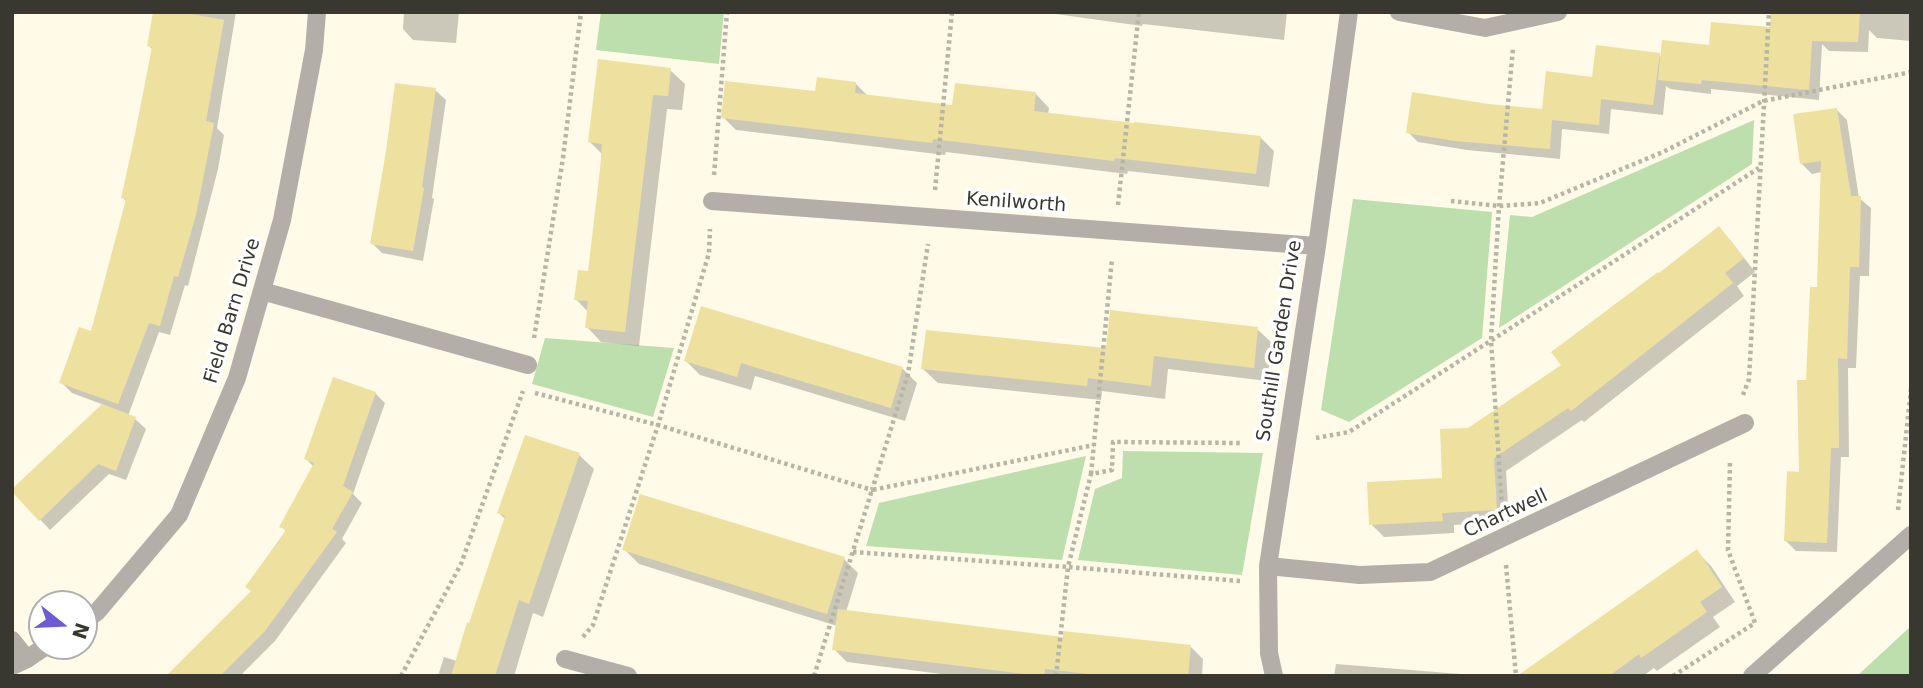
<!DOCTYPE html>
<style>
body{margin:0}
#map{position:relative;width:1923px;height:688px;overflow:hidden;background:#fffbe8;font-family:"DejaVu Sans",sans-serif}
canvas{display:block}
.frame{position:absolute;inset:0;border:14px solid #393830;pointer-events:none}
.north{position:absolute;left:28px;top:590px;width:70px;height:70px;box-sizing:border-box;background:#fff;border:2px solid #b0afac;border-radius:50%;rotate:108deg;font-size:19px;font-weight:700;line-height:28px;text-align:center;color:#393830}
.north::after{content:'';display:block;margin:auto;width:24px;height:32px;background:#705ad4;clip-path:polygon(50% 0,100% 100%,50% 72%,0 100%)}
</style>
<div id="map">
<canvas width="1923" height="688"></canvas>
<div class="frame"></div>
<div class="north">N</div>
</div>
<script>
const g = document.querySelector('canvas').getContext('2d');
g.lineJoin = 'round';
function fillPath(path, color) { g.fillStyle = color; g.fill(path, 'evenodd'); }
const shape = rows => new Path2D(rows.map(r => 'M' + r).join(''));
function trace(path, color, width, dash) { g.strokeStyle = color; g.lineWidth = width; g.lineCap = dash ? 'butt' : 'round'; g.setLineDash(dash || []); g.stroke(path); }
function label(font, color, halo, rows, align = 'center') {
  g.font = font + ' "DejaVu Sans",sans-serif'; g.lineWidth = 7; g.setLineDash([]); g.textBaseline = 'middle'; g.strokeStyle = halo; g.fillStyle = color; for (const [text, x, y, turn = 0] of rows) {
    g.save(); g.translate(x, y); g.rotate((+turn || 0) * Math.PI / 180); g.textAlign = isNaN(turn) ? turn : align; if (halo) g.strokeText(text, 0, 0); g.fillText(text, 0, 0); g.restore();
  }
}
fillPath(shape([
 [601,12,724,12,719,64,596,50],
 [1754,120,1752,164,1499,328,1510,215,1532,217],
 [1353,199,1492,212,1482,338,1349,422,1321,410],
 [545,338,674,348,653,417,532,384],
 [1123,451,1263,453,1242,575,1078,560,1095,489,1122,478],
 [1086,456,1062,560,866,546,879,503],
 [1911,626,1911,676,1857,676]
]), '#bddead');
fillPath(shape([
 [155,12,236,12,217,128,224,135,218,169,188,286,185,285,170,335,159,332,128,416,135,419,146,429,126,480,109,474,50,530,13,491,104,405,72,393,61,382,92,334,127,202,123,198,153,50,149,46],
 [404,12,459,12,456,43,413,40,403,29],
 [1041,12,1287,12,1284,40,1143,24,1142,26],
 [1819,12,1911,12,1911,41,1877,38,1869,30,1868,52,1829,51,1822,44,1819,100,1711,89,1711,94,1670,89,1666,86,1663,115,1611,109,1609,134,1562,129,1560,159,1467,150,1418,142,1408,132,1489,106,1543,111,1594,79,1659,55,1662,58,1710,47,1772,29],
 [670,70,685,84,682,110,667,109,639,346,601,342,587,327,588,312,576,299,590,273,603,155,590,142],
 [855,83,869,97,953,107,1036,94,1049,108,1048,115,1260,137,1274,151,1269,187,1128,171,1127,174,946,152,945,155,736,130,723,117],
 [435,90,446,100,432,198,434,199,423,261,382,253,372,243],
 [1837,110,1847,120,1859,198,1871,208,1869,276,1860,276,1856,368,1848,368,1849,457,1841,457,1837,552,1796,551,1786,541,1800,474,1808,382,1819,289,1822,172,1812,174,1802,164],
 [1719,228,1731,241,1755,272,1737,286,1744,296,1584,422,1582,420,1506,471,1509,522,1454,525,1454,533,1384,537,1371,524,1444,480,1469,430,1564,365],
 [1257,329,1272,343,1267,381,1168,369,1165,399,1102,391,1101,400,938,383,923,369,1107,350],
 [686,361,902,368,917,383,905,421,755,376,751,390,700,375],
 [375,393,385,403,353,494,362,503,342,539,346,543,275,641,240,676,169,676,252,592,287,532,282,527,314,467,306,459],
 [526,437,579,455,594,469,543,617,533,613,514,676,438,676,444,657,457,661,505,519,499,513],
 [624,549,844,559,858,573,846,612,1064,639,1190,646,1203,659,1202,676,957,676,847,662,834,649,837,626,639,564],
 [1697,552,1711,566,1735,602,1713,617,1720,627,1657,671,1654,668,1643,676,1529,676],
 [1336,664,1486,676,1334,676]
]), '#0003');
fillPath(shape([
 [153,12,180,12,224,20,206,121,214,123,196,215,178,277,174,276,160,326,149,323,118,404,59,383,79,327,91,331,126,199,121,198,134,139,152,47,147,46],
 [1771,12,1860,12,1858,42,1812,41,1809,90,1702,80,1701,84,1658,80,1662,40,1709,45,1711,22,1770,27],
 [1596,45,1660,53,1653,105,1601,99,1599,125,1552,120,1550,149,1455,141,1406,133,1412,92,1489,104,1542,109,1546,71,1592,77],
 [598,59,671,68,668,96,653,95,625,332,585,328,588,301,574,300,578,270,588,271,600,169,602,144,588,142],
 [817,77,856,82,855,93,952,105,955,83,1036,92,1034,111,1134,123,1134,122,1261,136,1256,174,1115,158,1114,161,933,139,932,143,721,118,725,81,815,91],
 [395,83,436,88,422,187,424,188,413,251,370,244,386,151],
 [1837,108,1851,196,1861,196,1859,267,1850,267,1847,359,1838,358,1839,448,1831,448,1827,543,1784,541,1787,471,1799,472,1797,380,1806,380,1810,287,1817,287,1821,161,1800,164,1793,114],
 [1719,226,1744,258,1725,273,1733,283,1571,411,1568,408,1494,458,1497,510,1442,513,1443,521,1369,525,1367,482,1442,478,1440,429,1468,428,1561,365,1551,352,1658,272,1659,273],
 [701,306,903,367,891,408,741,363,737,377,684,361],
 [1110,310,1258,327,1254,368,1154,356,1151,386,1088,378,1087,386,921,369,926,330,1106,348],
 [333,377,376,392,343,486,353,492,332,529,337,532,265,631,220,676,166,676,251,591,245,587,286,530,279,527,314,463,304,459],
 [102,404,136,417,116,471,98,464,39,521,12,492,12,489],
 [525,435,580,453,529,604,519,600,495,676,451,676,467,622,469,623,505,516,497,513],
 [640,494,845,557,827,614,622,550],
 [1697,549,1722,587,1700,602,1707,612,1677,633,1641,658,1639,654,1609,676,1517,676],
 [838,609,1063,637,1063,631,1191,645,1188,676,1107,676,1045,669,1044,676,1041,676,832,650]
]), '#eee1a0');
trace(shape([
 [714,175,727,12],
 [935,190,952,12],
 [1451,201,1499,206,1540,203,1663,152,1763,101,1911,72],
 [1118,205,1139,12],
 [534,338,563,158,581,12],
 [535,393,658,425,872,490,908,374,928,244],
 [1743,395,1749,379,1769,12],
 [1316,438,1349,432,1759,168],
 [1091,474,1112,259],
 [1502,507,1491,340,1499,206,1513,48],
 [1898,510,1911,389],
 [853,552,1068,567,1056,676],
 [1506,565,1516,676],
 [1240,581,1068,567,1091,474,1112,470,1113,442,1240,443],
 [583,637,593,625,658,425,709,253,710,229],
 [401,676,461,564,523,391],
 [814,676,872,490,1094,445],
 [1673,676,1755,623,1728,550,1730,461]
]), '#b7b5a6', 4.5, [3.5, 3.5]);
trace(shape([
 [1399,12,1485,28,1558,12],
 [712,201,1317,246],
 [262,291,528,365],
 [1268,566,1360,575,1430,572,1745,423],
 [84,621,97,612,179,515,237,378,282,220,314,50,317,12],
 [12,640,27,659],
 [565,659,628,676],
 [12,666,27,659,46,646],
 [1274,676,1269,653,1268,566,1317,246,1349,12],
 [1752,676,1911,535]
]), '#b3aea7', 18);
label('19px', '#393830', '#fff', [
 ["Kenilworth",1016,203,4],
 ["Field Barn Drive",233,311,-73],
 ["Southill Garden Drive",1280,341,-81],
 ["Chartwell",1506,514,-25]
]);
</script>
